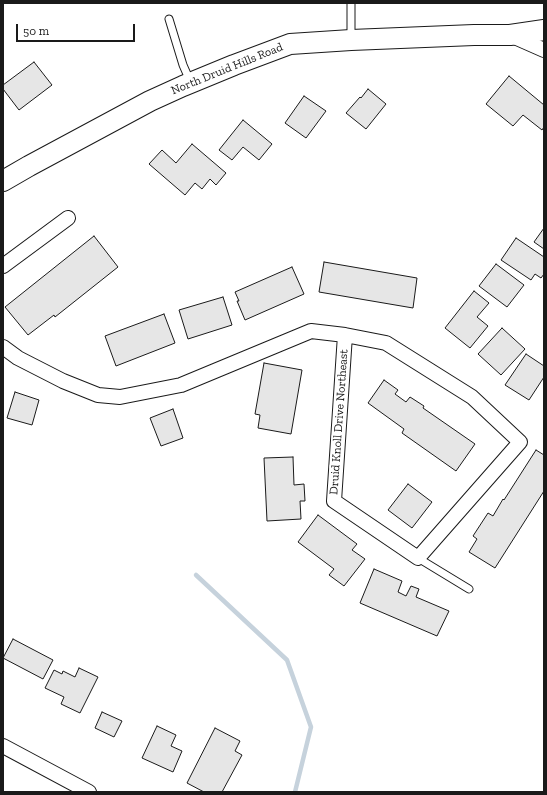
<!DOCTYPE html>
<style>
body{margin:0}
#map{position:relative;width:547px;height:795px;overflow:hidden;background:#fff;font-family:"Zilla Slab",serif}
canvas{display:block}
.frame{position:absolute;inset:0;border:4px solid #1a1a1a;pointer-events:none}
.scale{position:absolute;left:16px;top:24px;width:119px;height:18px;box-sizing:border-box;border:2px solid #1a1a1a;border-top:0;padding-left:5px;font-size:12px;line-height:14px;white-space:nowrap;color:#1a1a1a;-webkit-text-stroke:3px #fff;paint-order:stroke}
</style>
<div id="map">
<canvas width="547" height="795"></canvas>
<div class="frame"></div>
<div class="scale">50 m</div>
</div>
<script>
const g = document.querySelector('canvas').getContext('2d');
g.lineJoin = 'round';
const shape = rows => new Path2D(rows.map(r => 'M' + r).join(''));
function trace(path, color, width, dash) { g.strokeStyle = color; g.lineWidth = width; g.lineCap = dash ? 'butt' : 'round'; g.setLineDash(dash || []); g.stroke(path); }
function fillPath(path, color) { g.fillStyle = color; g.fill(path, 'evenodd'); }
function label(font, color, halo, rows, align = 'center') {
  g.font = font + ' "Zilla Slab",serif'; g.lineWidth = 3; g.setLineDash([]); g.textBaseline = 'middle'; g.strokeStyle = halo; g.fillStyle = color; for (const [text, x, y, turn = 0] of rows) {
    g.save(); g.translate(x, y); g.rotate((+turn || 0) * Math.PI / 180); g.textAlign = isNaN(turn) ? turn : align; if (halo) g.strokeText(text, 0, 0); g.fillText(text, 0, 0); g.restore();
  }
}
trace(shape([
 [196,575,287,660,311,727,295,792]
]), '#c6d2dc', 4.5);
const building = shape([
 [34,62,52,85,19,110,3,89,3,85,34,62],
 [509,76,544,105,544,127,542,130,523,115,513,126,486,104,509,76],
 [368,89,386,104,366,129,346,113,360,97,361,98,368,89],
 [304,96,326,111,306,138,285,123,304,96],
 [243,120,272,144,259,160,243,147,232,160,219,150,243,120],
 [192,144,226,173,216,185,210,179,202,189,195,183,185,195,149,164,162,150,176,163,192,144],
 [544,228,544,249,534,242,544,228],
 [94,236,118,267,55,317,54,315,28,335,5,307,94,236],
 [516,238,544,257,544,274,541,278,535,274,531,280,501,260,516,238],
 [324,262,417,278,413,308,319,292,324,262],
 [496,264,524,285,507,307,479,286,496,264],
 [292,267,304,294,245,320,237,301,239,301,235,292,292,267],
 [474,291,489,303,477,317,488,326,470,348,445,328,474,291],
 [223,297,232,325,188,339,179,310,223,297],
 [164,314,175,343,116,366,105,336,164,314],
 [502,328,525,349,501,375,478,354,502,328],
 [526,354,544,366,544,377,529,400,505,385,526,354],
 [264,363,302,370,291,434,258,428,260,415,255,414,264,363],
 [384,380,398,390,395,394,406,402,410,397,424,406,423,408,475,444,456,471,402,433,404,429,368,403,384,380],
 [15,392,39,400,32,425,7,418,15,392],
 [173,409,183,438,161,446,150,418,173,409],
 [536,450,544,455,544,491,495,568,469,552,477,539,473,536,488,513,493,516,503,499,504,500,536,450],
 [293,457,294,485,304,484,305,501,300,501,301,519,267,521,264,458,293,457],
 [408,484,432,502,412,528,388,510,408,484],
 [318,515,357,544,352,550,365,559,344,586,329,575,334,569,298,542,318,515],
 [374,569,402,581,398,592,406,596,411,586,419,589,416,597,449,611,437,636,360,603,374,569],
 [13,639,53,660,43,679,3,658,13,639],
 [79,668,98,677,80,713,61,704,64,697,45,688,54,670,62,674,63,671,75,677,79,668],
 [102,712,122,721,114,737,95,728,102,712],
 [157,726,176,735,171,746,182,751,173,772,142,758,157,726],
 [215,728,240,741,235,751,242,755,222,792,204,792,187,783,215,728]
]);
fillPath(building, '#e6e6e6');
trace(building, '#1a1a1a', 1);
const lane = shape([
 [169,19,183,65,190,81],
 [351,39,351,3],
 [418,558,469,589]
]);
const street = shape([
 [510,35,544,50],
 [3,266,68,218],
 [345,335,386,343,472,397,520,442,418,558,334,501,345,335],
 [3,347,18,358,63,381,98,395,120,397,181,385,311,331,345,335],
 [3,746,89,792]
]);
const secondary = shape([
 [3,181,29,166,150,101,183,86,234,65,290,44,351,40,474,35,510,35,544,30]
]);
trace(lane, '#1a1a1a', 9);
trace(street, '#1a1a1a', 16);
trace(secondary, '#1a1a1a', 22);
trace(lane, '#fff', 7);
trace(street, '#fff', 14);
trace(secondary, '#fff', 20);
label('12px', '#1a1a1a', '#fff', [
 ["North Druid Hills Road",227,69,-22],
 ["Druid Knoll Drive Northeast",339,422,-86]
]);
</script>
